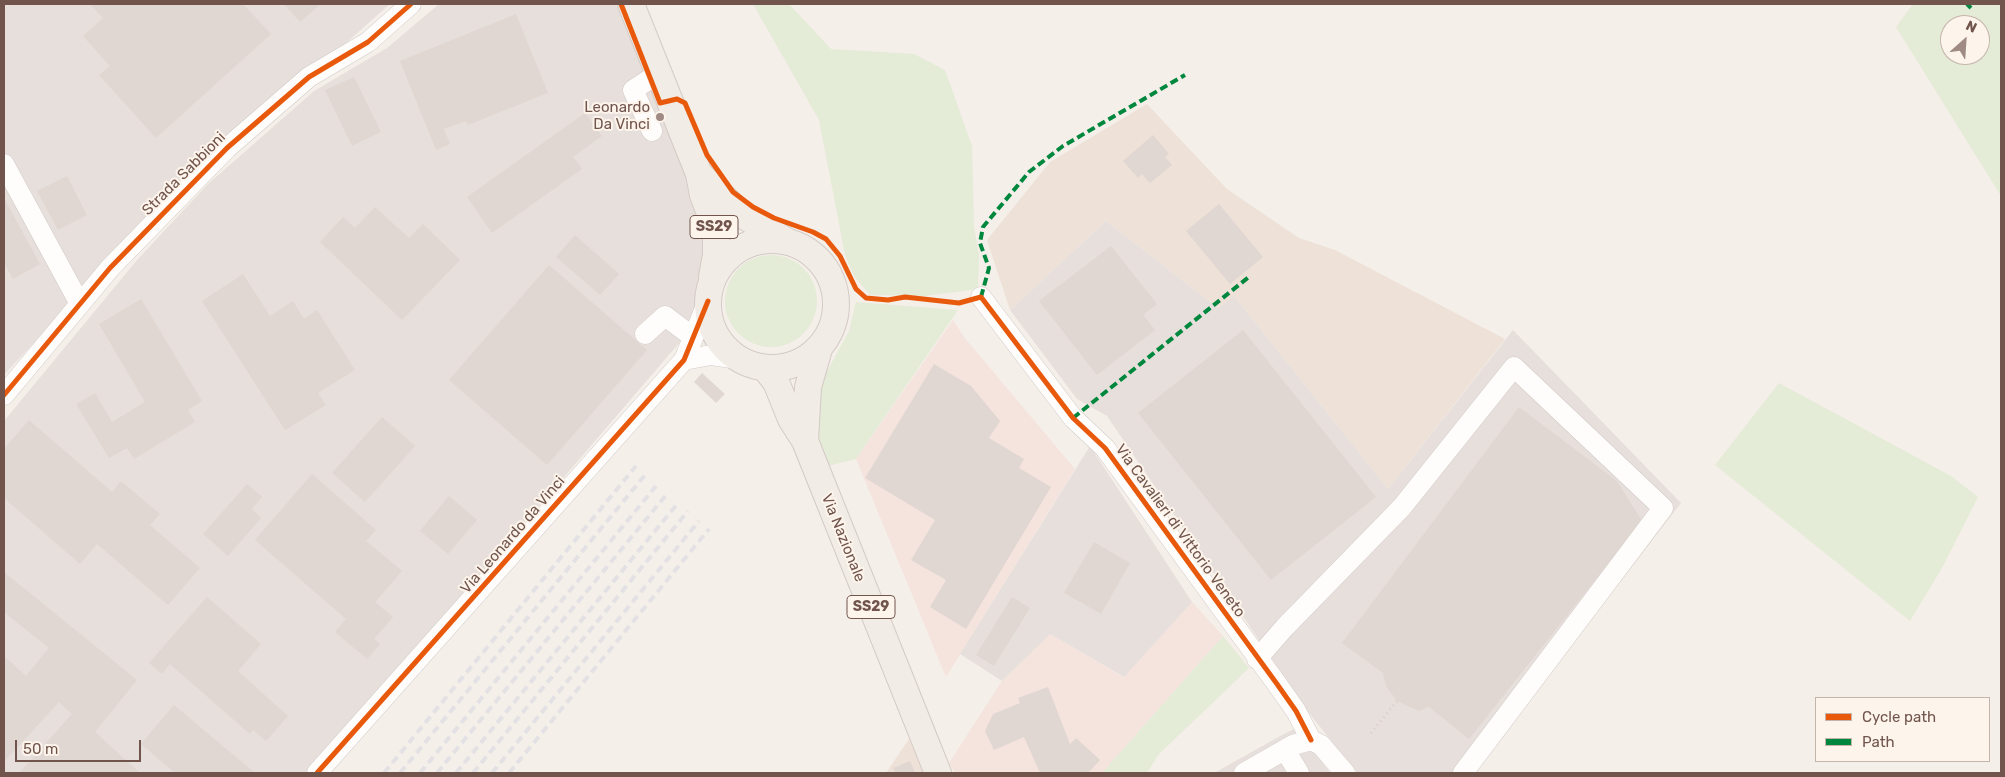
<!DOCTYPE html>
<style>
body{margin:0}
#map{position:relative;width:2005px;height:777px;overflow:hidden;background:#f5efea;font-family:Rubik,sans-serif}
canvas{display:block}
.frame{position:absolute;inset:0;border:5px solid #71554c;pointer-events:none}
.legend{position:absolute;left:1815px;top:697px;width:175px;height:65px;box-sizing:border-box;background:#fdf4eb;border:1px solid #c5b4ab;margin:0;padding:6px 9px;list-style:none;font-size:15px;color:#71554c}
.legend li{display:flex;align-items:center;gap:10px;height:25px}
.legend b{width:25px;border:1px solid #c5b4ab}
.north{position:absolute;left:1940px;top:15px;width:50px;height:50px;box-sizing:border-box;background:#fdf4eb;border:1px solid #c5b4ab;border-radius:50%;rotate:26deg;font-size:14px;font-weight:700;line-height:20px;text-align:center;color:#71554c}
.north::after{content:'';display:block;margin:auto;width:18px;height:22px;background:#9f8b83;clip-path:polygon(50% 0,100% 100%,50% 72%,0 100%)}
.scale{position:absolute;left:15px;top:740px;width:126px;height:22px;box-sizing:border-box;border:2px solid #71554c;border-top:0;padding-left:6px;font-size:15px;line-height:18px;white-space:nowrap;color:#71554c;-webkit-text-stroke:4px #fdf4eb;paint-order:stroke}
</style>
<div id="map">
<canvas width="2005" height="777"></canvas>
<div class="frame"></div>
<ul class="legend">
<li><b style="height:6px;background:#e8590c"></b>Cycle path</li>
<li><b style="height:6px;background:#00873e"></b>Path</li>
</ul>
<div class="north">N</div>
<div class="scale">50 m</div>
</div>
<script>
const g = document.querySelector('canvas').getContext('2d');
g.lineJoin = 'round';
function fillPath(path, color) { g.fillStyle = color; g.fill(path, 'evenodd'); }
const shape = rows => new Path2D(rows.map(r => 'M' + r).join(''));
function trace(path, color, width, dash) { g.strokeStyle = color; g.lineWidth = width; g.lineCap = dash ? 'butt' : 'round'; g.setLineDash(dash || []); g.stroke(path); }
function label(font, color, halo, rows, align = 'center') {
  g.font = font + ' Rubik,sans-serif'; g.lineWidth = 4; g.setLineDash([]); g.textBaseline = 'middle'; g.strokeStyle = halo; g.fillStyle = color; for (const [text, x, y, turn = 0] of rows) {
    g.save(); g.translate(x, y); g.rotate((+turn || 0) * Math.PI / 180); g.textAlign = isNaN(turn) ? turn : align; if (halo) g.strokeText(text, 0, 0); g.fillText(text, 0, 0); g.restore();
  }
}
fillPath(shape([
 [1147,104,1227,189,1299,238,1335,250,1505,339,1388,489,1234,296,1218,308,1106,221,1010,310,987,240,1050,162],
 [909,739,924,773,886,773]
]), '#eee1d8');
fillPath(shape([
 [953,320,964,337,1075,469,946,677,856,459],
 [1192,602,1223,636,1102,773,955,773,949,763,1002,681,1050,634,1123,677]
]), '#f5e3de');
fillPath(shape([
 [4,4,390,4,154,213,4,375],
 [439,4,616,4,690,187,706,246,693,320,680,342,310,773,4,773,4,421,137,260,208,184,314,91,387,48],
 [1106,221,1218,308,1234,296,1388,489,1513,330,1681,503,1473,773,1357,773,1305,708,1107,416,1077,399,1010,310],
 [1090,446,1192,602,1124,677,1050,634,1002,681,960,654],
 [1296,728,1330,773,1214,773,1282,735]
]), '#e7dfdb');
fillPath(shape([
 [753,4,789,4,831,49,914,54,945,70,972,146,974,227,979,255,978,289,924,296,870,295,854,276,845,255,819,120],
 [1913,4,2000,4,2001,6,2001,196,1896,27],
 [1950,25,1980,25,1980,55,1950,55],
 '725 301a46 46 0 1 1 92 0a46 46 0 1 1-92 0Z',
 [856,302,958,310,856,459,828,466,819,440,816,414,819,386,849,331],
 [1779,383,1951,476,1978,497,1942,568,1910,621,1715,465],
 [1223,636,1249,668,1158,755,1147,773,1102,773]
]), '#e4ebd6');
fillPath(shape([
 [90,4,243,4,271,34,156,138,99,75,110,66,83,36,103,18],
 [284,4,321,4,300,22],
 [516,14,548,93,468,125,466,121,444,129,450,144,436,150,400,61],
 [354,77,381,132,352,146,325,90],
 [585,113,602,136,573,157,582,169,492,233,467,197],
 [1153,135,1169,154,1165,157,1172,165,1150,183,1142,174,1138,178,1123,161],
 [67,176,87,215,58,230,37,191],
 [4,198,40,264,13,279,4,263],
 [1219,204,1263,257,1230,284,1186,231],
 [375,207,409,238,423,224,460,260,402,320,320,242,343,217,355,228],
 [575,235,619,274,600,295,556,257],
 [1111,246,1157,304,1143,315,1155,330,1097,375,1039,301],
 [549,265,647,350,547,465,449,380],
 [243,274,270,316,293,301,304,319,317,310,355,370,318,393,326,405,285,430,202,301],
 [141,299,202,401,188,410,195,422,134,459,127,448,109,458,76,404,95,393,112,422,145,402,99,324],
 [1243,330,1376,497,1271,580,1138,413],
 [934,364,971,386,1000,421,989,438,1024,459,1019,468,1051,487,966,629,930,607,946,580,911,560,935,520,865,478],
 [702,373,725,394,716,403,694,382],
 [1519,407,1617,481,1642,521,1469,739,1429,707,1419,711,1397,701,1386,686,1383,673,1342,643],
 [382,417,415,446,365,502,332,473],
 [29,420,112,492,121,481,160,514,150,525,200,568,168,605,97,544,80,564,4,498,4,449],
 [312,474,376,530,366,541,402,571,375,602,393,617,374,639,380,644,367,659,335,632,346,619,255,540],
 [247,484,262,497,252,509,261,518,228,556,203,534],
 [449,496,477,520,448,554,420,531],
 [1094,542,1130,563,1101,614,1064,593],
 [4,572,137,680,95,732,140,773,19,773,72,714,59,702,4,762,4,656,26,676,49,648,4,612],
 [207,597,261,644,238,671,288,716,266,741,253,730,250,734,170,664,162,674,149,663],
 [1012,597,1030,608,994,666,976,655],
 [1048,687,1070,744,1076,738,1100,760,1088,773,1040,773,1024,737,994,750,985,731,993,714,1020,703,1018,698],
 [174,705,255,773,175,773,141,744],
 [910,761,915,773,896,773,893,768]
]), '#e1d7d2');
const minor = shape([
 [652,131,633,90,659,73],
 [4,164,80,304],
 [981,297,1073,418,1105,448,1277,684,1296,711,1311,740],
 [645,334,665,316,693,337],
 [684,360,711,355,739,359],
 [4,395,110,268,227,148,309,77,368,42,411,4],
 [1257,659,1285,627,1402,507,1514,367,1663,508,1463,773],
 [1285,750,1299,773],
 [317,773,684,360,708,301],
 [1244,773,1293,745,1311,740,1321,745,1345,773]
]);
const major = shape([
 [631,4,699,174,703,195,713,221,716,236,716,255,712,277],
 [699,174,742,215,785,240],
 '708 304a64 64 0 1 1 128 0a64 64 0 1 1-128 0Z',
 [765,368,776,382,791,419,805,441,938,773],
 [805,440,808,387,819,349]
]);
trace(minor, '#d2cac5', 21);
trace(major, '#d4cac6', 28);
trace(shape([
 [1371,733,1397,701]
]), '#d7cecb', 3, [1, 4]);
trace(minor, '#fefdfc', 20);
trace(major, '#f1ece6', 26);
trace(shape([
 [384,773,636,466],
 [400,773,645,475],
 [420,773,656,486],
 [437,773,667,494],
 [456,773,678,503],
 [473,773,688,511],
 [492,773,699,521],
 [509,773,709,529]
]), '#e4e1e4', 4, [8, 5]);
trace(shape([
 [1967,4,1971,8],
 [981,297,989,268,980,243,983,227,1029,172,1063,146,1185,75],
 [1073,418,1250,276]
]), '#00873e', 4, [8, 4]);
trace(shape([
 [621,4,660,103,677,99,685,103,707,155,733,192,753,207,774,218,813,232,826,239,840,256,856,289,866,298,888,300,905,297,959,303,981,297,1073,418,1105,448,1277,684,1296,711,1311,740],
 [4,395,110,268,227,148,309,77,368,42,411,4],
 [317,773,684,360,708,301]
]), '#e8590c', 5);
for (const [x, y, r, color] of [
 [660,117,5,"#9f8b83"]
]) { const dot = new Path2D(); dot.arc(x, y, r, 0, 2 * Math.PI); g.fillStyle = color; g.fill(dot); trace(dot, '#fdf4eb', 2); }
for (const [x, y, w] of [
 [714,227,48],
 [871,607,48]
]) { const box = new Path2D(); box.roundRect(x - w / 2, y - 11.5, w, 23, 4); g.fillStyle = '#fdf4eb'; g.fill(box); trace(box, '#71554c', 1); }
label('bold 14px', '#71554c', null, [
 ["SS29",714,227],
 ["SS29",871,607]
]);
label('15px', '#71554c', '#fdf4eb', [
 ["Leonardo",650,108],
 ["Da Vinci",650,125]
], 'right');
label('15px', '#71554c', '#fdf4eb', [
 ["Strada Sabbioni",184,174,-45],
 ["Via Cavalieri di Vittorio Veneto",1180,531,54],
 ["Via Leonardo da Vinci",513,535,-49],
 ["Via Nazionale",843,538,68]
]);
</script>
